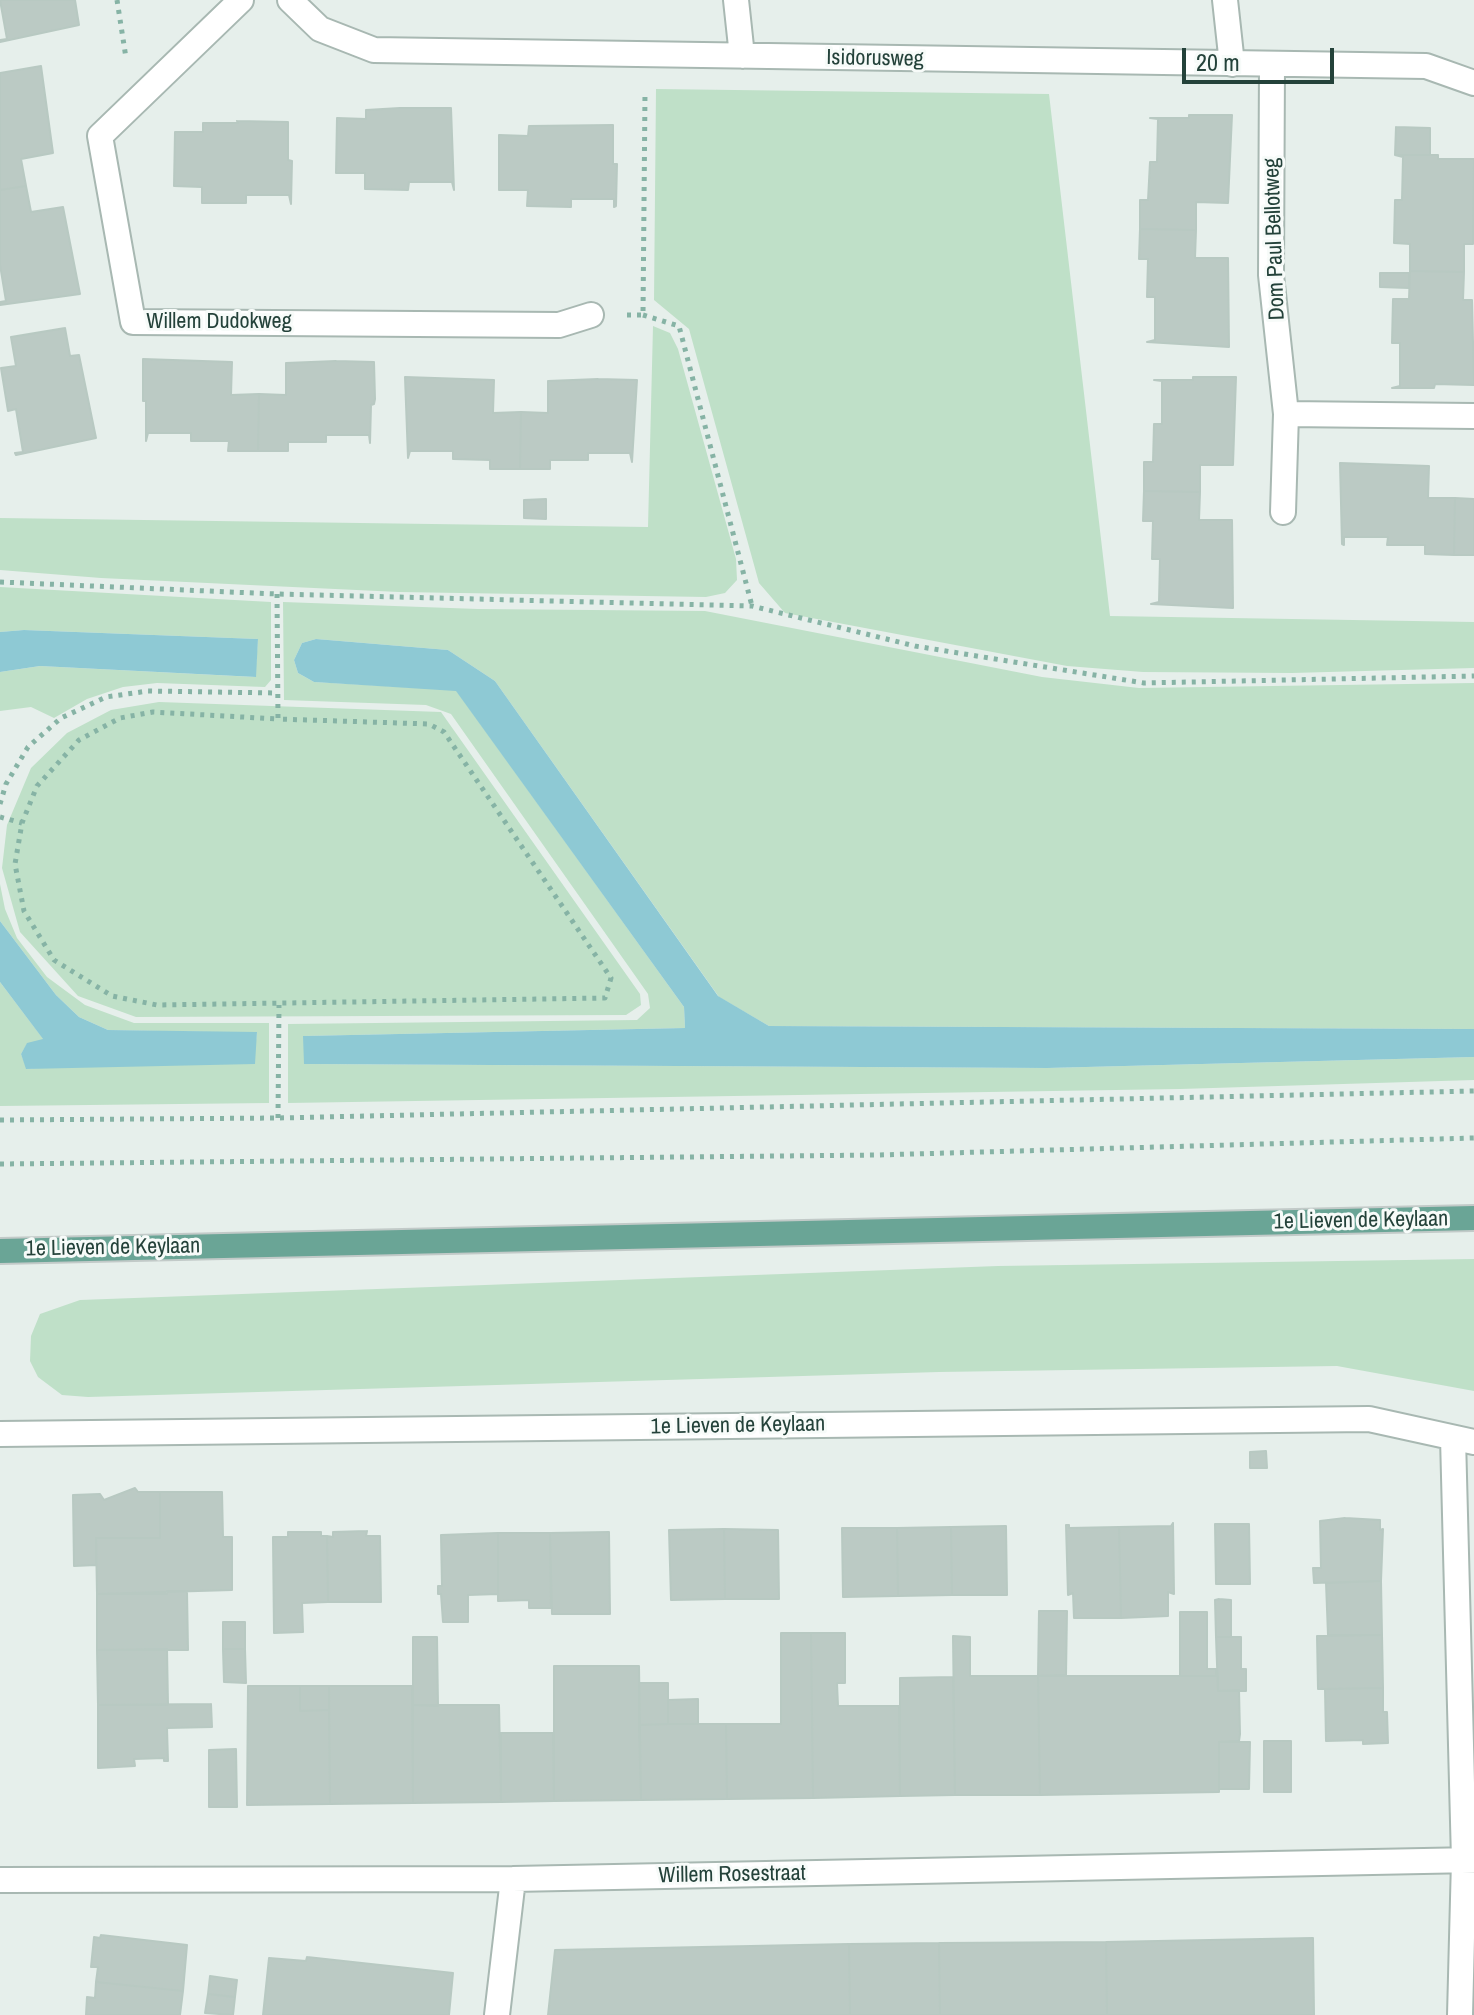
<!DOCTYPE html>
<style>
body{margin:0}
#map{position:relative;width:1474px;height:2015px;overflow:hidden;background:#e6efeb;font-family:"Archivo Narrow",sans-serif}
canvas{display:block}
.scale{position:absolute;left:1182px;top:48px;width:152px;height:36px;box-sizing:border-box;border:4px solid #24423a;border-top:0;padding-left:10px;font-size:24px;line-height:28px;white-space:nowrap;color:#24423a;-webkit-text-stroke:6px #f7fbf9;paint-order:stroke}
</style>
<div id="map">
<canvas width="1474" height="2015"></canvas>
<div class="scale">20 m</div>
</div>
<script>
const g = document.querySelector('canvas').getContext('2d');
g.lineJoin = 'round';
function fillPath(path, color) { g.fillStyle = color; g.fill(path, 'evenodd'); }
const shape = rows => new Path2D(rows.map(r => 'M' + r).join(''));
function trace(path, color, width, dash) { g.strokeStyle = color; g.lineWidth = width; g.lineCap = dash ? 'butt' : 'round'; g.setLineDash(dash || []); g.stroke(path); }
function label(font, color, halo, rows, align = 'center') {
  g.font = font + ' "Archivo Narrow",sans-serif'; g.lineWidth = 6; g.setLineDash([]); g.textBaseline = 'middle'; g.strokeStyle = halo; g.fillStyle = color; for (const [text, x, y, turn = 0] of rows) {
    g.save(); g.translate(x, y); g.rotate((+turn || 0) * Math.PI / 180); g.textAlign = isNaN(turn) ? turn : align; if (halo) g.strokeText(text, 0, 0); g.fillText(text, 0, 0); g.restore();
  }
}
fillPath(shape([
 [656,89,1049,94,1110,616,1474,622,1474,668,1292,673,1143,672,1067,666,785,613,759,583,689,329,654,300],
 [653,326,670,333,678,349,736,559,737,580,725,593,706,597,399,592,101,578,0,570,0,518,648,527],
 [0,587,271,602,271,680,265,687,157,683,123,687,87,699,54,718,31,707,0,711,0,672,40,666,255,677,258,639,24,630,0,632],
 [283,602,478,609,705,611,1042,677,1139,688,1474,683,1474,1029,769,1026,719,997,495,681,448,650,316,639,302,643,294,660,298,673,314,682,456,690,684,1007,685,1028,304,1036,304,1064,1047,1068,1474,1057,1474,1080,1180,1089,288,1103,288,1024,637,1020,650,1008,648,994,451,714,426,705,284,700],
 [159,702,441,712,640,994,641,1005,626,1015,136,1017,78,996,20,932,2,868,7,825,31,768,67,733,111,710],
 [0,884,5,909,17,938,47,977,85,1005,134,1023,269,1023,269,1103,0,1106,0,982,44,1040,27,1044,21,1054,27,1069,255,1048,257,1033,108,1030,79,1017,56,995,0,921],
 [1474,1259,1474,1391,1337,1366,939,1372,88,1397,62,1395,38,1377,30,1361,31,1336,40,1314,80,1300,998,1266]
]), '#bfe0c8');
fillPath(shape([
 [24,630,258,639,256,677,40,666,0,672,0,632],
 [316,639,448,650,495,681,718,996,769,1026,1474,1029,1474,1057,1047,1068,304,1064,303,1036,685,1028,684,1007,456,691,314,682,298,673,294,660,302,643],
 [0,921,56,995,79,1017,108,1030,257,1032,255,1064,26,1069,21,1054,27,1043,43,1039,0,982]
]), '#8ec9d4');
const building = shape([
 [0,0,75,0,79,25,0,42,0,40,7,39,0,0],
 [41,66,53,153,21,159,26,186,0,190,0,73,41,66],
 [400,108,451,108,454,190,452,182,409,182,408,190,365,189,365,173,336,173,337,118,366,119,366,110,400,108],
 [1189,115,1232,115,1228,203,1196,202,1196,230,1140,229,1140,200,1148,200,1150,162,1157,162,1158,119,1150,118,1189,118,1189,115],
 [237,121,288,122,288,160,292,161,291,204,289,195,246,195,246,203,202,203,202,187,174,186,175,132,203,132,203,123,238,123,237,121],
 [613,125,613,164,617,164,616,206,614,207,614,199,571,199,571,207,527,206,528,190,499,190,499,135,528,136,529,126,613,125],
 [1396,127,1430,128,1430,155,1395,155,1396,127],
 [1395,155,1438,155,1438,159,1474,159,1473,244,1464,244,1464,272,1410,271,1410,244,1394,243,1395,200,1402,200,1403,157,1395,155],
 [26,186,31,212,63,207,80,294,0,305,0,302,6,301,0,265,0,190,26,186],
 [1140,229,1196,230,1195,258,1228,258,1229,347,1147,342,1155,340,1155,297,1147,297,1148,259,1139,259,1140,229],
 [1410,271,1464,272,1463,300,1472,300,1474,385,1435,384,1434,388,1392,388,1400,386,1400,343,1392,343,1393,299,1409,299,1410,271],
 [1380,273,1409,273,1409,288,1380,287,1380,273],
 [65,328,70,356,79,355,96,438,16,455,15,453,23,452,16,409,8,411,1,368,16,366,11,337,65,328],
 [143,359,232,362,231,395,259,394,258,451,228,451,229,441,191,441,191,433,148,433,146,441,146,401,143,401,143,359],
 [336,361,374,362,375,399,374,404,371,405,370,443,369,435,326,435,326,442,288,442,288,451,258,451,259,394,286,395,286,363,336,361],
 [405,377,494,380,493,413,521,412,520,469,490,469,490,460,453,459,453,451,410,451,408,458,405,377],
 [1193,377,1236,377,1233,465,1200,465,1200,492,1144,491,1144,462,1153,462,1154,424,1162,424,1162,381,1154,380,1193,380,1193,377],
 [598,379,637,380,632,462,630,453,588,453,588,460,550,460,550,469,520,469,521,412,548,413,548,381,598,379],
 [1340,463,1429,466,1428,498,1455,498,1454,555,1425,554,1425,545,1387,545,1388,537,1344,537,1344,545,1342,544,1340,463],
 [1144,491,1200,492,1199,520,1232,520,1233,608,1151,604,1159,602,1160,559,1152,559,1153,521,1143,521,1144,491],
 [1455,498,1474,499,1474,555,1454,555,1455,498],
 [546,499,546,519,524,518,524,500,546,499],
 [1266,1451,1267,1468,1250,1468,1250,1452,1266,1451],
 [135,1488,138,1492,160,1492,160,1538,96,1538,96,1565,74,1566,73,1495,100,1494,104,1500,135,1488],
 [160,1492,222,1492,223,1537,232,1537,232,1590,97,1594,96,1538,160,1538,160,1492],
 [1345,1518,1380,1520,1380,1530,1383,1529,1381,1581,1314,1583,1313,1568,1321,1568,1320,1521,1345,1518],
 [1173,1523,1174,1594,1168,1592,1168,1616,1121,1618,1119,1527,1171,1526,1173,1523],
 [1215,1524,1249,1524,1250,1584,1216,1584,1215,1524],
 [1066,1525,1069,1525,1069,1528,1119,1527,1121,1618,1074,1618,1073,1593,1068,1595,1066,1525],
 [1006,1526,1007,1595,952,1595,951,1527,1006,1526],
 [951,1527,952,1595,898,1596,897,1528,951,1527],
 [842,1528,897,1528,898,1596,843,1597,842,1528],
 [724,1529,725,1599,671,1600,669,1530,724,1529],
 [724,1529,778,1530,779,1599,725,1599,724,1529],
 [367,1531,366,1536,380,1536,381,1602,328,1602,327,1536,333,1537,333,1532,367,1531],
 [288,1532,321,1532,321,1536,327,1536,328,1602,302,1603,303,1632,274,1633,273,1537,288,1537,288,1532],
 [609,1532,610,1614,552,1614,550,1533,609,1532],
 [498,1533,498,1594,468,1595,468,1622,443,1622,441,1594,438,1594,438,1586,442,1586,441,1535,498,1533],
 [498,1533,550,1533,551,1608,529,1608,529,1600,498,1601,498,1533],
 [1381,1581,1382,1635,1328,1635,1326,1583,1381,1581],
 [167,1591,187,1591,188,1650,97,1650,97,1594,167,1594,167,1591],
 [1219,1599,1231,1600,1231,1637,1216,1637,1215,1600,1219,1599],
 [1039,1611,1067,1611,1066,1675,1038,1676,1039,1611],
 [1180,1612,1207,1612,1207,1669,1216,1669,1216,1676,1180,1676,1180,1612],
 [223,1622,245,1622,245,1649,223,1649,223,1622],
 [781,1633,811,1633,813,1798,727,1799,726,1724,781,1724,781,1633],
 [811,1633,845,1633,845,1683,837,1683,838,1706,899,1706,900,1796,813,1798,811,1633],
 [1382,1635,1383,1688,1318,1689,1317,1636,1382,1635],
 [953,1636,970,1637,970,1676,1038,1676,1040,1795,955,1795,953,1636],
 [413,1637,437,1637,438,1706,413,1705,413,1637],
 [1216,1637,1241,1637,1241,1669,1246,1669,1246,1691,1218,1691,1216,1637],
 [167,1649,168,1705,98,1705,97,1650,167,1649],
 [223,1649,245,1649,246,1683,224,1682,223,1649],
 [554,1666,639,1666,641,1800,554,1801,554,1666],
 [1038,1676,1218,1676,1218,1691,1239,1690,1240,1734,1239,1741,1219,1742,1219,1792,1040,1795,1038,1676],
 [953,1677,955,1795,900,1796,900,1678,953,1677],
 [639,1683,668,1683,668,1724,639,1725,639,1683],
 [248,1686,300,1686,300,1711,329,1710,330,1804,247,1805,248,1686],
 [300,1686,329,1686,329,1710,300,1711,300,1686],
 [329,1686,412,1686,413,1803,330,1804,329,1686],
 [1383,1688,1383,1712,1387,1712,1388,1743,1363,1744,1363,1740,1326,1741,1325,1689,1383,1688],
 [698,1699,698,1724,668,1724,668,1700,698,1699],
 [211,1704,212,1727,167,1728,168,1761,164,1761,164,1758,134,1759,135,1766,98,1768,98,1705,211,1704],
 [413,1705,499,1705,501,1802,413,1803,413,1705],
 [668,1724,726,1724,727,1799,641,1800,639,1725,668,1724],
 [501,1733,553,1733,554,1801,501,1802,501,1733],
 [1264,1741,1291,1741,1291,1792,1264,1792,1264,1741],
 [1219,1742,1250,1742,1249,1789,1219,1789,1219,1742],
 [236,1749,237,1807,209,1807,209,1750,236,1749],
 [101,1935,187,1945,183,1991,96,1982,98,1967,91,1967,94,1937,100,1938,101,1935],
 [1313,1938,1314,2015,1107,2015,1106,1942,1313,1938],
 [1106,1942,1107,2015,940,2015,939,1943,1106,1942],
 [939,1943,940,2015,850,2015,849,1944,939,1943],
 [849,1944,850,2015,548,2015,555,1950,849,1944],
 [307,1957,453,1973,449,2015,263,2015,269,1958,306,1961,307,1957],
 [210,1976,237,1980,235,1997,208,1994,210,1976],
 [96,1982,183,1991,180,2015,86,2015,87,1997,95,1998,96,1982],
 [208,1994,235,1997,233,2015,205,2013,208,1994]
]);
fillPath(building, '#bbcac4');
trace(building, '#b8c9c2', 2);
const minor = shape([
 [241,0,100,136,133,322,559,325,591,315],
 [290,0,320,29,374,50,1426,66,1474,83],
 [736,0,742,56],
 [1225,0,1232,64],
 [1272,65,1271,275,1286,414,1283,512],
 [1286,414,1474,416],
 [0,1434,1369,1419,1474,1442],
 [1453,1438,1464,1860,1460,2015],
 [0,1880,513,1879,1474,1860],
 [497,2015,513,1879]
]);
const major = shape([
 [0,1251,1474,1218]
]);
trace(minor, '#a8b8b2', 28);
trace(major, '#c2cac8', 28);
trace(shape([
 [117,0,126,58],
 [627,315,643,315,645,93],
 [643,315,679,326,752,606],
 [0,582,277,594,752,606,915,646,1144,683,1474,676],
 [277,594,278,719,429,724,444,732,611,978,605,998,157,1005,112,996,54,960,24,911,15,864,22,823,37,786,79,740,120,718,153,712,278,719],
 [0,804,6,784,28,747,61,718,106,697,148,691,278,693],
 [0,817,22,823],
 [278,1118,279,1005],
 [0,1120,278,1118,1474,1091],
 [0,1164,877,1155,1474,1138]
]), '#86b3a5', 5, [4, 6]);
trace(minor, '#fff', 24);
trace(major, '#6aa596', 24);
label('22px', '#24423a', '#f7fbf9', [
 ["Isidorusweg",875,59,1],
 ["Dom Paul Bellotweg",1275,239,-92],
 ["Willem Dudokweg",219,322],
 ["1e Lieven de Keylaan",1361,1221,-1],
 ["1e Lieven de Keylaan",113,1248,-1],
 ["1e Lieven de Keylaan",738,1426,-1],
 ["Willem Rosestraat",732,1875,-1]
]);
</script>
